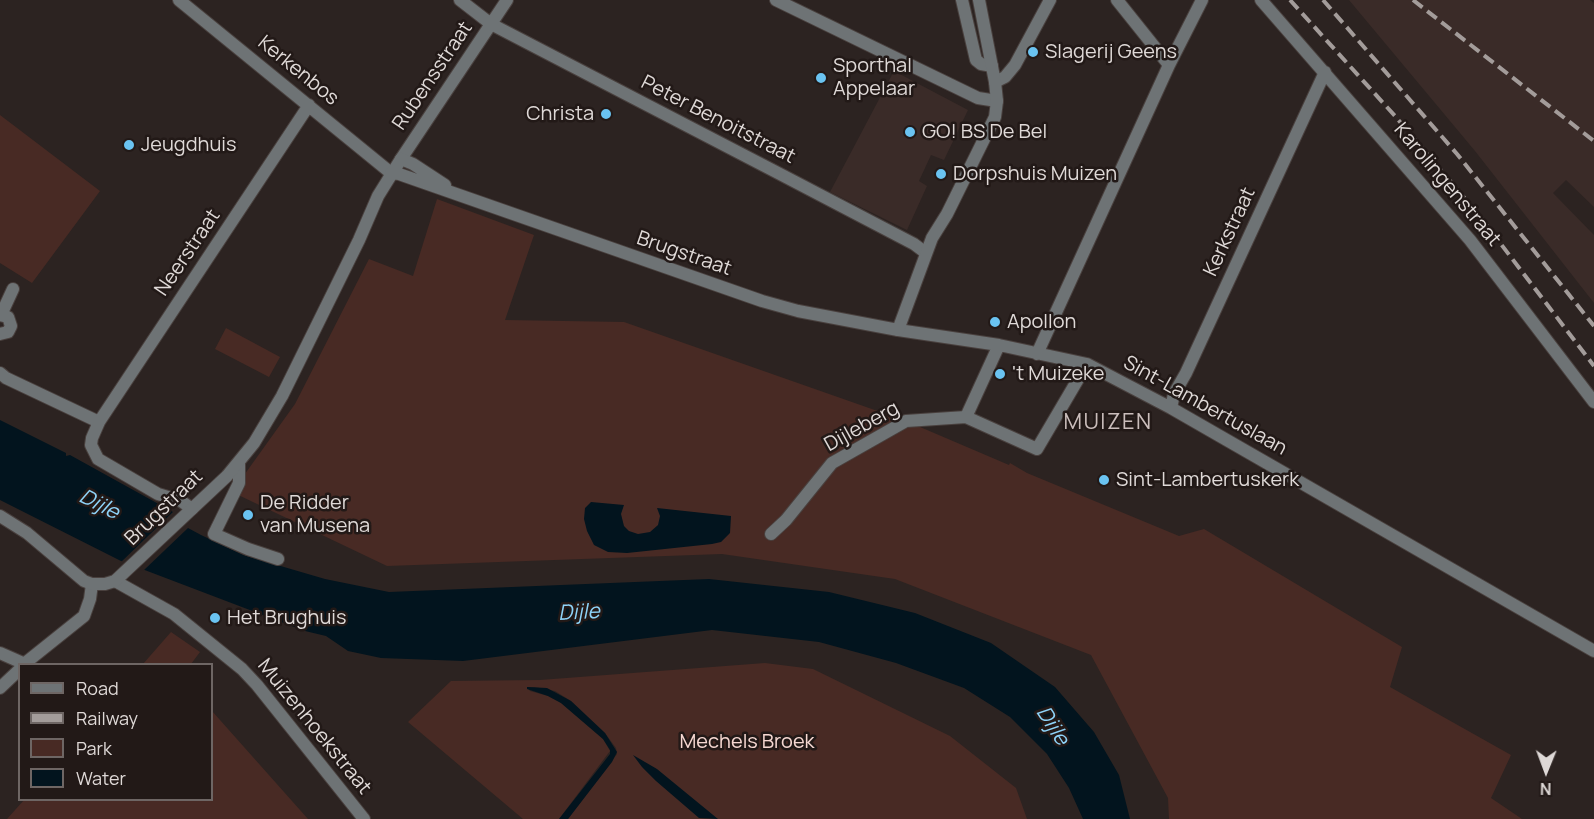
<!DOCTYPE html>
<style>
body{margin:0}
#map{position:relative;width:1594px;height:819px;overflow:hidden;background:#2c2321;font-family:Manrope,sans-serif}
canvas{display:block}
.legend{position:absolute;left:18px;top:663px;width:195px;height:138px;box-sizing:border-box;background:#221917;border:2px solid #6e6664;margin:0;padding:8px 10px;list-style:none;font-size:18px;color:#dfd9d7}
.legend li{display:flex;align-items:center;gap:12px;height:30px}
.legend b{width:30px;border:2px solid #6e6664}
.north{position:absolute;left:1516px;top:741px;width:60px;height:60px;-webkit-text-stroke:4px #221917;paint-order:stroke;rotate:181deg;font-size:16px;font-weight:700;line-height:24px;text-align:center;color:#dfd9d7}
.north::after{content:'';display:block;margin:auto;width:21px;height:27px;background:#dfd9d7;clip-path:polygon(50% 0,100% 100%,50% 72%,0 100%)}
</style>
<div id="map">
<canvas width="1594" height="819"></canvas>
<ul class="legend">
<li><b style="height:8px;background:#6e7375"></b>Road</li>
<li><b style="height:8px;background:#a39c9a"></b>Railway</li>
<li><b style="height:16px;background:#482a24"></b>Park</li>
<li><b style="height:16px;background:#02141e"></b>Water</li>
</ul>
<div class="north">N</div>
</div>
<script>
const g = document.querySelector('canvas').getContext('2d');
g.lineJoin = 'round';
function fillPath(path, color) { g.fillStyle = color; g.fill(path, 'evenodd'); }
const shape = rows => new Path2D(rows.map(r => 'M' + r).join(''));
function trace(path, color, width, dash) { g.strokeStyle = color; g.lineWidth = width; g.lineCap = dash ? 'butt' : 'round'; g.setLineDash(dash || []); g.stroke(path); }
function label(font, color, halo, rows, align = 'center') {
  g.font = font + ' Manrope,sans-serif'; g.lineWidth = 5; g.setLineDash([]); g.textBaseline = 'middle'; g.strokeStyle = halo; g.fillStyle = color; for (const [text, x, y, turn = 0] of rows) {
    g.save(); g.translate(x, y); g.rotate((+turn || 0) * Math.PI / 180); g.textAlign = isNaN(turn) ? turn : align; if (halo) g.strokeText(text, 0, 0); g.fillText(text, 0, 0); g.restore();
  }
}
fillPath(shape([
 [1349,0,1590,0,1594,3,1594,207,1566,180,1553,193,1594,235,1594,303,1475,151],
 [894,71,968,110,944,160,931,155,919,181,927,186,907,230,830,192]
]), '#3a2b28');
fillPath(shape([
 [0,115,100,191,32,283,0,263],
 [437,199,534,235,505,320,624,322,906,421,1009,465,1010,463,1027,473,1179,536,1204,529,1402,647,1390,687,1511,755,1491,798,1522,819,1169,819,1168,798,1091,655,895,579,722,554,387,566,232,492,295,404,369,259,413,276],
 [226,328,280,357,269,377,215,349],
 [171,632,200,652,191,664,143,664],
 [765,663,813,669,950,736,1016,788,1027,819,568,819,617,754,616,748,605,733,571,701,555,691,534,687,527,687,530,691,548,696,561,703,603,739,610,751,559,819,523,819,408,722,451,681,540,680],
 [212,711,308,819,7,819,24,800,212,800]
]), '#482a24');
fillPath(shape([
 [0,420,66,453,66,456,70,455,173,512,188,528,201,535,243,555,325,579,389,592,709,579,829,592,915,613,991,643,1055,687,1094,732,1119,775,1130,819,1083,819,1069,788,1047,754,1010,717,964,688,896,663,819,642,712,630,463,661,381,658,348,651,326,636,305,631,121,561,0,500],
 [591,502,624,505,621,514,624,526,629,531,638,534,650,532,658,525,660,516,657,508,731,516,730,533,721,542,712,544,627,553,608,552,594,545,587,531,584,519,585,508],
 [527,687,547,688,571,701,605,733,617,752,612,762,568,819,559,819,610,754,610,750,603,739,561,703,548,696,527,689],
 [633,755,657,769,718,819,699,818,656,781,642,767]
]), '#02141e');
fillPath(shape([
 [175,510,190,525,188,528,143,571,119,564]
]), '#2c2321');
const minor = shape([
 [179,0,391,173],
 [460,0,491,24,780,174,914,244,926,253],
 [776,0,978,98,997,101],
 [962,0,976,60,981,64,992,66],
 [1117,0,1169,65],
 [1261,0,1470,240,1594,402],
 [995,82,1005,77,1015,65,1050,0],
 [401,159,507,0],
 [0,315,8,317,11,326,8,332,0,334],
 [1,315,13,289],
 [898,330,999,345,1087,364,1171,408,1594,651],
 [999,345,966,417,1037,449,1087,364],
 [1037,354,1169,65,1202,0],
 [0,373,6,378,99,422],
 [1171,408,1174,394,1186,373,1325,72],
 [239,463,239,483,214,534,248,549,278,559],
 [192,509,181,501,158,494,98,459,91,445,92,438,99,422,309,105],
 [771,534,786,520,832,463,906,421,966,417],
 [115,581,174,614,242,669,257,685,364,819],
 [0,653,25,664],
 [24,664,84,616,90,599,92,584],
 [0,688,20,669]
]);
const tertiary = shape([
 [391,173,399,174,762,301,798,311,898,330,932,238,947,214,995,117,997,101,995,82,979,0],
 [0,516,27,533,84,581,92,584,105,584,115,581,227,476,254,443,282,396,359,240,378,196,401,159,413,164,445,185]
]);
trace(minor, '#49403e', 14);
trace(tertiary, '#49403e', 14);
trace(minor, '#6e7375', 12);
trace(tertiary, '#6e7375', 12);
trace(shape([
 [1290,0,1395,116,1478,214,1594,366],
 [1323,0,1457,154,1594,326],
 [1413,0,1594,141]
]), '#a39c9a', 4, [12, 6]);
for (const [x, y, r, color] of [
 [1033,52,6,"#6ac3f1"],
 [821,78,6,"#6ac3f1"],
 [606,114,6,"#6ac3f1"],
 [910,132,6,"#6ac3f1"],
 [129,145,6,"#6ac3f1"],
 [941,174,6,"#6ac3f1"],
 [995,322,6,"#6ac3f1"],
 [1000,374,6,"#6ac3f1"],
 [1104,480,6,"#6ac3f1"],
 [248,515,6,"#6ac3f1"],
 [215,618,6,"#6ac3f1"]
]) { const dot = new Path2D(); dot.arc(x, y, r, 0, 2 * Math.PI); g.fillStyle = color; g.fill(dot); trace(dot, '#221917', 2); }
label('20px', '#dfd9d7', '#221917', [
 ["Slagerij Geens",1045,52],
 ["Sporthal",833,66],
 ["Appelaar",833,89],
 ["Christa",594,114,"right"],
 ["GO! BS De Bel",922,132],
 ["Jeugdhuis",141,145],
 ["Dorpshuis Muizen",953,174],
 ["Apollon",1007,322],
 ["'t Muizeke",1012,374],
 ["Sint-Lambertuskerk",1116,480],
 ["De Ridder",260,503],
 ["van Musena",260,526],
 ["Het Brughuis",227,618]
], 'left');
label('20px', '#dfd9d7', '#221917', [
 ["Kerkenbos",298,71,39],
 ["Rubensstraat",433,76,-56],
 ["Peter Benoitstraat",718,120,27],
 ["Karolingenstraat",1447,185,50],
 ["Kerkstraat",1230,232,-65],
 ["Neerstraat",188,253,-56],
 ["Brugstraat",684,254,19],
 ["Sint-Lambertuslaan",1205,406,29],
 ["Dijleberg",862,427,-29],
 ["Brugstraat",164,508,-44],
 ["Muizenhoekstraat",314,727,51]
]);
label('20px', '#f6d8d2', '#221917', [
 ["Mechels Broek",747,742]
]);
label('italic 21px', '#8ed3f8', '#221917', [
 ["Dijle",99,505,27],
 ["Dijle",579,613,-3],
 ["Dijle",1052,726,57]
]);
g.letterSpacing = '1.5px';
label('22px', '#cabdbb', '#221917', [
 ["MUIZEN",1108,423]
]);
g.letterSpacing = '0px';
</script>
